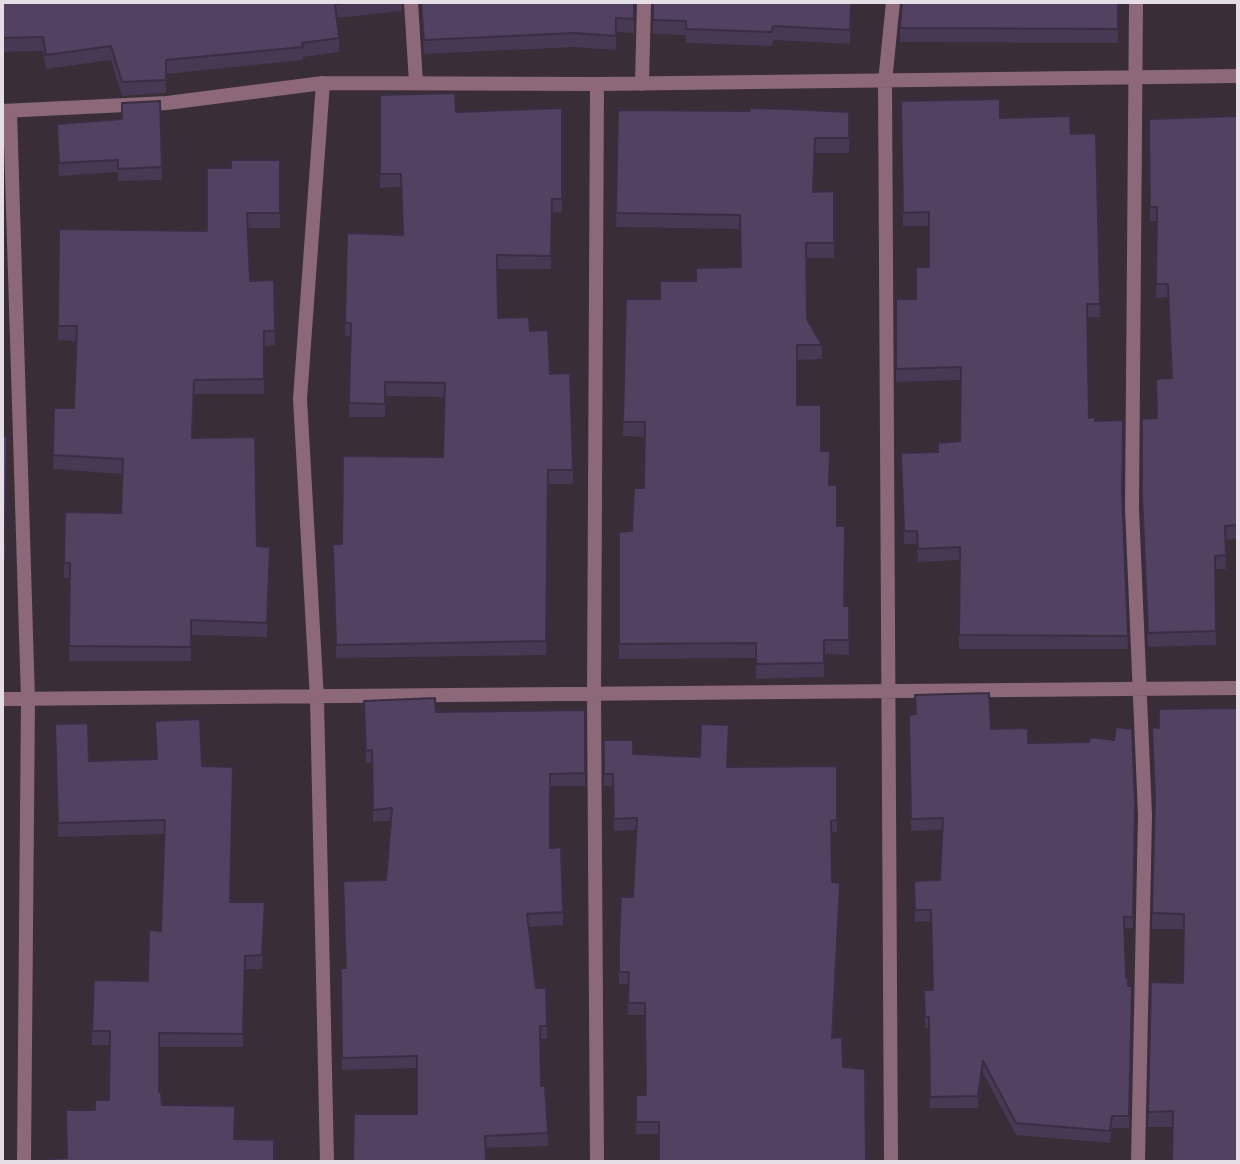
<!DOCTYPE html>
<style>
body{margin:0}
#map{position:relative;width:1240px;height:1164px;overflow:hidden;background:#392d38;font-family:Cabin,sans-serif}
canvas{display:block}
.frame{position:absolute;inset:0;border:4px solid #e5dee5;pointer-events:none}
</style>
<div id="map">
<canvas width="1240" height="1164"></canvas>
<div class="frame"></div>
</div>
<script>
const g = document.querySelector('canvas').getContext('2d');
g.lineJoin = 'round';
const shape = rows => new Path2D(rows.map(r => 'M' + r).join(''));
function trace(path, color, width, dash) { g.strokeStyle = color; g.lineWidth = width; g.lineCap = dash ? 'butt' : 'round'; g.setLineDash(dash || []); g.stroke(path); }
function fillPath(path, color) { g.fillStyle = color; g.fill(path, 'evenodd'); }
trace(shape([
 [411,2,416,83],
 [1136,2,1132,508,1145,815,1138,1162],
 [323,83,300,399,317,699,327,1162],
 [597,84,594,696,597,1162],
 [642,84,644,2],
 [2,111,167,103,323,83,597,84,1238,76],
 [10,111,28,699,24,1162],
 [2,699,1238,688],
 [891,1162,885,82,893,2]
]), '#8c6879', 14);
fillPath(shape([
 [2,2,402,2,402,11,336,18,339,38,339,52,303,57,303,60,166,74,166,93,122,96,111,60,46,69,43,51,2,52],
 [421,2,634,2,634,33,616,32,616,50,575,47,424,54],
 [851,2,850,44,773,40,772,46,686,43,686,35,653,34,653,20],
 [1118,2,1118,43,900,42,900,28],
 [901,101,1000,118,1071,134,1096,133,1100,317,1087,317,1089,418,1095,421,1122,497,1128,649,959,649,959,560,918,562,917,544,904,544,901,453,938,452,960,441,961,380,896,382,896,299,916,299,929,267,929,226,903,226],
 [562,108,562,212,552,213,551,269,497,269,498,318,530,331,550,374,573,470,573,484,548,484,546,655,336,658,333,544,342,544,443,457,445,397,385,396,385,417,349,417,350,336,345,336,347,233,403,235,401,187,380,188,380,174,456,112],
 [618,110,849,112,849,153,815,153,814,192,834,191,834,258,806,258,807,319,822,345,822,359,797,360,797,405,821,451,830,485,837,526,845,606,849,606,849,655,824,654,824,677,756,679,756,658,619,659,619,532,632,531,644,488,645,437,623,436,626,299,660,299,696,281,740,267,740,229,616,227],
 [1238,116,1238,539,1225,540,1226,569,1215,569,1216,645,1148,647,1142,508,1142,419,1157,418,1171,378,1168,297,1156,298,1157,221,1150,221,1149,119],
 [122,119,162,167,162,180,118,181,118,172,59,176,57,124],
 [280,160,280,228,248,228,250,281,274,280,275,345,264,346,264,394,194,394,193,438,257,546,270,561,267,637,191,635,191,661,69,661,70,578,64,578,64,563,121,513,122,474,53,469,54,408,74,408,76,341,58,340,59,229,207,231,231,168],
 [2,436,7,436,5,560,2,560],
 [364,701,436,712,585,710,585,786,550,786,550,848,563,912,563,925,529,927,536,988,546,988,547,1039,540,1039,541,1086,548,1133,548,1146,486,1148,417,1114,417,1068,342,1070,341,968,346,968,386,880,391,821,373,822,372,763,366,763],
 [1238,708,1172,1127,1148,1127,1151,982,1183,983,1184,929,1152,929,1154,810,1152,727,1159,728],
 [909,715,991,729,1028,743,1135,804,1133,928,1125,928,1126,978,1128,986,1132,986,1129,1128,1112,1128,1110,1143,1016,1135,983,1073,978,1108,930,1108,929,1028,925,1028,924,990,933,990,931,921,915,922,914,881,940,880,942,830,911,831],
 [55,738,89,761,202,766,230,902,265,916,262,969,245,969,243,1047,159,1047,159,1092,162,1105,234,1139,66,1158,95,1110,109,1100,110,1045,92,1045,92,1031,148,981,161,931,165,834,58,837],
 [604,740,633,754,700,757,728,767,837,766,837,832,831,832,832,882,840,895,833,1038,659,1134,636,1134,636,1095,646,1095,645,1015,628,1015,629,984,619,984,619,945,633,897,636,830,614,831,613,786,604,786]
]), '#473853');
fillPath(shape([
 [840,883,840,895,832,1050,832,1038],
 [983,1061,983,1073,978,1108,978,1096]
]), '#392e43');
const building = shape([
 [2,2,359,2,335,4,339,38,302,43,303,47,166,60,166,80,122,82,111,46,46,55,43,37,2,38,2,2],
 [421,2,634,2,634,19,616,18,616,36,575,33,424,40,421,2],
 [653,2,851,2,850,30,773,26,772,32,686,29,686,21,653,20,653,2],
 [902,2,1118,2,1118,29,900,28,902,2],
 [455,93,456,112,562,108,562,199,552,199,551,256,497,255,498,318,529,317,530,331,548,330,550,374,570,373,573,470,548,470,546,641,336,645,333,544,342,544,343,456,443,457,445,383,385,382,385,404,349,403,351,323,345,323,347,233,403,235,401,174,380,174,380,95,455,93],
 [1000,99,1000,118,1070,116,1071,134,1096,133,1100,304,1087,304,1089,418,1095,417,1095,421,1123,420,1122,495,1128,636,959,635,960,547,918,549,917,531,904,531,901,453,938,452,938,443,960,441,961,367,896,369,896,299,916,299,916,267,929,267,929,212,903,213,901,101,1000,99],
 [160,101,162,167,118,169,118,160,59,163,57,124,122,119,122,103,160,101],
 [750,108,788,109,849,112,849,138,815,138,813,192,834,191,834,243,806,243,807,319,822,345,797,345,797,405,821,405,821,451,830,451,829,485,837,485,837,526,845,526,844,606,849,606,849,640,824,640,824,663,756,664,756,643,619,644,619,532,632,531,634,488,644,488,645,422,623,422,626,299,660,299,660,281,696,281,696,268,741,267,740,215,616,213,618,110,750,111,750,108],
 [1238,116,1238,525,1225,526,1226,555,1215,556,1216,631,1148,633,1142,494,1142,419,1157,418,1156,379,1172,378,1168,284,1156,284,1157,207,1150,207,1149,119,1238,116],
 [231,160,280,160,280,213,247,213,250,281,274,280,275,331,264,331,264,379,194,380,192,438,255,437,257,546,270,547,267,623,191,620,191,647,69,646,70,563,64,563,65,512,121,513,123,459,53,455,54,408,74,408,77,326,58,326,59,229,207,231,207,168,231,168,231,160],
 [2,436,7,436,5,542,2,542,2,436],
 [989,693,991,729,1028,728,1028,743,1089,742,1090,737,1114,740,1116,727,1132,729,1135,804,1133,917,1124,917,1126,978,1128,978,1128,986,1132,986,1129,1116,1112,1116,1110,1131,1016,1123,983,1061,978,1096,930,1097,929,1017,925,1017,924,990,933,990,931,910,915,910,914,881,940,880,943,818,911,819,909,715,916,714,915,695,989,693],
 [435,698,436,712,585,710,585,773,550,774,550,848,561,847,563,912,527,914,536,988,546,988,547,1026,540,1026,541,1086,545,1086,548,1133,485,1136,486,1162,353,1162,354,1114,417,1114,417,1056,342,1058,341,968,346,968,343,881,386,880,392,808,373,810,372,750,366,751,364,701,435,698],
 [1238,708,1238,1162,1172,1162,1173,1111,1148,1112,1151,982,1183,983,1184,914,1152,913,1155,799,1152,727,1159,728,1159,709,1238,708],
 [200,719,202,766,233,767,230,902,265,902,262,955,245,956,243,1034,159,1033,159,1092,161,1092,162,1105,235,1106,234,1139,274,1140,274,1162,51,1162,50,1159,67,1158,66,1110,95,1110,95,1100,109,1100,110,1031,92,1031,94,980,148,981,149,930,161,931,165,820,58,823,55,724,88,723,89,761,157,759,155,721,200,719],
 [701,724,729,725,727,767,837,766,837,820,831,821,832,882,840,883,832,1038,842,1037,843,1067,865,1069,866,1162,659,1162,659,1122,636,1122,636,1095,646,1095,645,1003,628,1003,629,972,619,972,619,945,621,897,633,897,637,818,614,819,613,774,604,774,604,740,633,740,633,754,700,757,701,724]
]);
fillPath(building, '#524160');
trace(building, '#392e43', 2);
</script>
